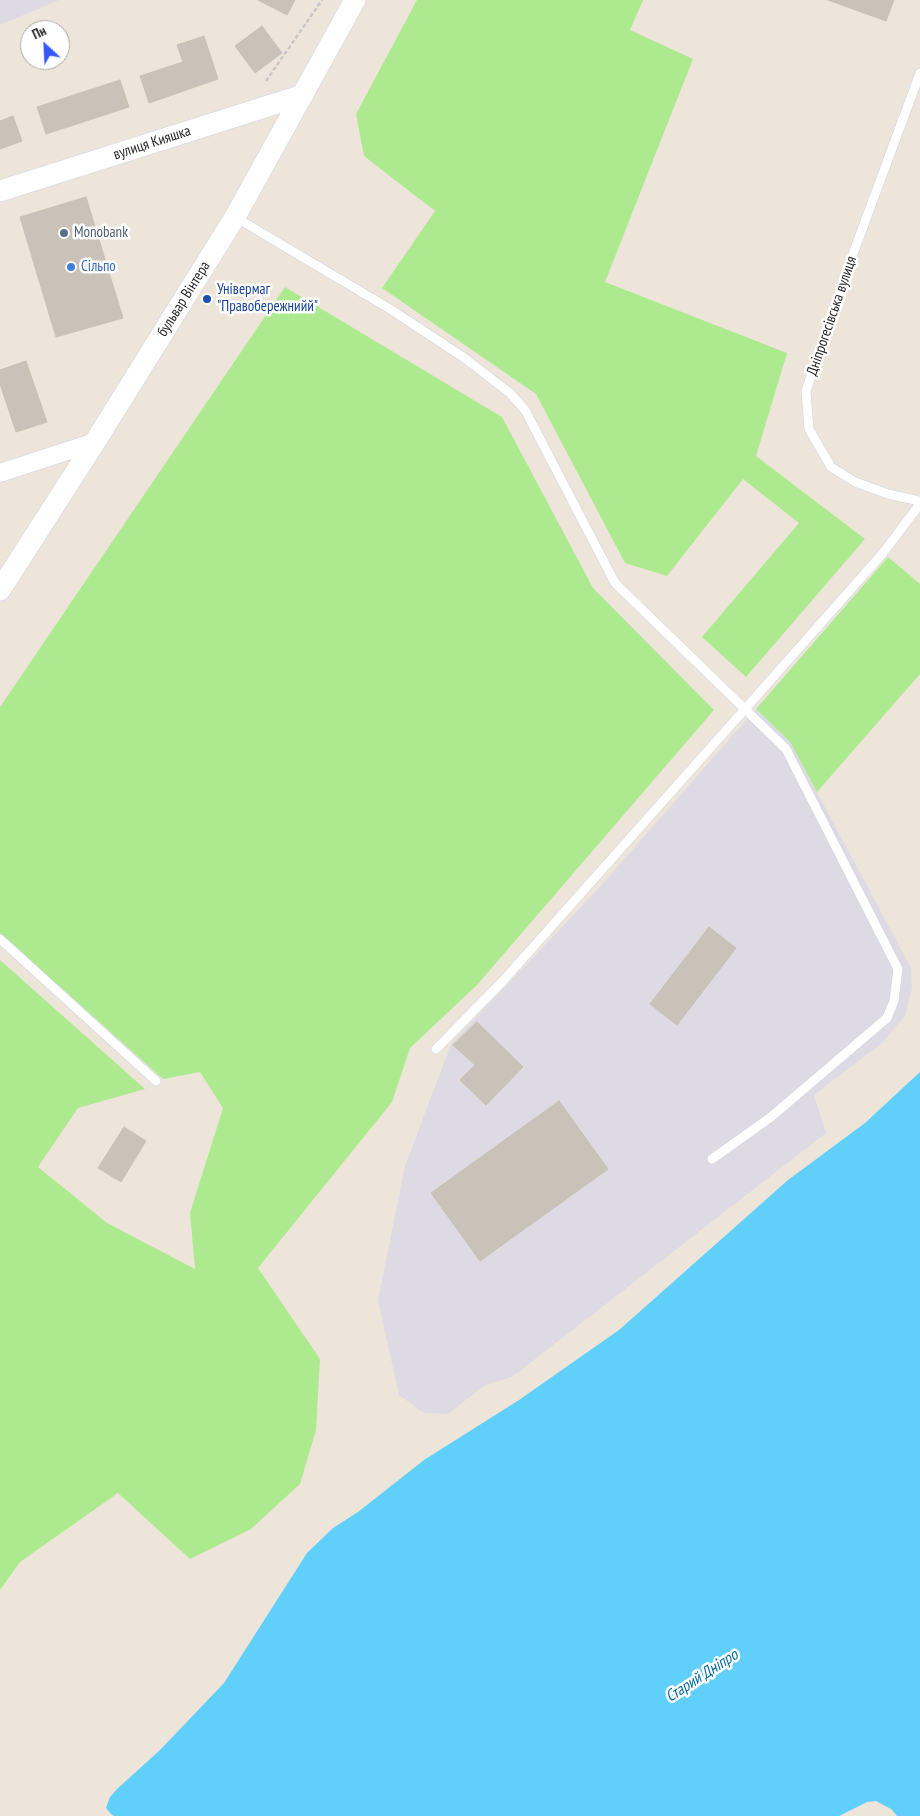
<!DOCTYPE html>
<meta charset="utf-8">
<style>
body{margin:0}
#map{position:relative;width:920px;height:1816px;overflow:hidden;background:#ede5d9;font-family:"PT Sans Narrow",sans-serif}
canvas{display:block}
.north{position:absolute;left:20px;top:20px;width:50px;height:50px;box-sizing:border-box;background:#fff;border:1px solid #a9a9a9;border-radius:50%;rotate:335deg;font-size:14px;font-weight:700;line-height:20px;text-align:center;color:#292929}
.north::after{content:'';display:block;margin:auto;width:18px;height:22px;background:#3457ff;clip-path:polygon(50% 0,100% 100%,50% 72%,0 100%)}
</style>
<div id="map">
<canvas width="920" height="1816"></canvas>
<div class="north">Пн</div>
</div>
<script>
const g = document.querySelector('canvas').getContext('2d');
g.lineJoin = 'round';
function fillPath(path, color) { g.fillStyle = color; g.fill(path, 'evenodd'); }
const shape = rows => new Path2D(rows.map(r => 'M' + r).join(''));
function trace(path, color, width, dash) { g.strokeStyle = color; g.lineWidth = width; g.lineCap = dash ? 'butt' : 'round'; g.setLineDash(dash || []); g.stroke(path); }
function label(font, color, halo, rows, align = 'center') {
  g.font = font + ' "PT Sans Narrow",sans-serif'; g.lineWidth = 5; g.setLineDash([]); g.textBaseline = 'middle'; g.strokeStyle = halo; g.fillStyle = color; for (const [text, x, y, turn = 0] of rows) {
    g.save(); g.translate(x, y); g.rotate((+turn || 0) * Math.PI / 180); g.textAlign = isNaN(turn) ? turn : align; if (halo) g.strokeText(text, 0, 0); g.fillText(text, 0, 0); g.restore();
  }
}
fillPath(shape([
 [0,0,59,0,0,25],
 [756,709,790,742,911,968,912,988,905,1016,882,1043,814,1095,826,1133,512,1377,485,1385,448,1414,424,1413,399,1395,378,1300,405,1166,451,1044,598,889]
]), '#dddae4');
fillPath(shape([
 [417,0,643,0,630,30,693,59,605,282,787,353,756,456,865,539,746,677,702,637,799,523,743,479,667,576,625,563,536,394,382,288,435,211,364,156,356,114],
 [285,287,502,417,593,588,714,710,477,985,410,1048,392,1102,258,1268,320,1359,316,1430,300,1484,251,1529,190,1559,118,1493,20,1562,0,1590,0,960,145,1089,78,1108,38,1167,107,1223,195,1269,190,1213,223,1108,200,1072,163,1079,0,933,0,707],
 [888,557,920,584,920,674,817,792,790,742,756,709]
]), '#adea8f');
fillPath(shape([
 [920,1072,920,1816,897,1816,891,1809,876,1801,867,1802,839,1816,114,1816,111,1814,106,1808,110,1797,117,1789,160,1750,224,1683,307,1553,333,1528,358,1512,424,1460,519,1400,619,1330,788,1180,865,1123]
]), '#60d0fb');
const building = shape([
 [258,0,295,0,287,15,258,0],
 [828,0,894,0,886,21,828,0],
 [262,26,282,53,255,73,235,46,262,26],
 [204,36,218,79,149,103,140,76,183,62,177,45,204,36],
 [120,80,129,107,46,134,37,107,120,80],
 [13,116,22,141,0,149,0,121,13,116],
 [86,197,123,318,56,337,20,217,86,197],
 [26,361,47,422,16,432,0,384,0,370,26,361],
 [709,927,736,948,677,1025,650,1004,709,927],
 [477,1022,523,1067,486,1105,460,1080,475,1065,453,1045,477,1022],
 [559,1101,608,1169,480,1261,431,1193,559,1101],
 [124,1127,146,1141,121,1182,98,1168,124,1127]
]);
fillPath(building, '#c8c2b9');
trace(building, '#c8c1b2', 1);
const service = shape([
 [920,73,853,254,806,391,809,429,831,467,855,482,888,494,920,501],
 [235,217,390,309,463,357,510,393,525,410,615,583,786,749,898,969,894,1001,887,1018,771,1117,712,1159],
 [0,939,156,1081],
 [436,1049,502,982,745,709,883,553,920,504]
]);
const minor = shape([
 [0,473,95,442]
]);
const tertiary = shape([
 [0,191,303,95],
 [0,590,95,442,235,217,355,0]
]);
trace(service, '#ced2e4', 10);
trace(minor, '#ced2e4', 19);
trace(tertiary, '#ced2e4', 22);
trace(shape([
 [266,81,322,0]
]), '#c7c7c7', 2.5, [4, 2.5]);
trace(service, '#fff', 9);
trace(minor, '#fff', 18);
trace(tertiary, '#fff', 21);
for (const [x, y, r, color] of [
 [64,233,5,"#5c6f8a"],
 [71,267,5,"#3f7fe0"],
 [207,299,5,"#1a4fb4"]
]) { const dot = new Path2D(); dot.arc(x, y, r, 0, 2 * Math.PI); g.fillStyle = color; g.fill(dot); trace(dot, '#fff', 2); }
label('15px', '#292929', '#fff', [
 ["вулиця Кияшка",152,143,-18],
 ["бульвар Вінтера",184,299,-58],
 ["Дніпрогесівська вулиця",832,316,-71]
]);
label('15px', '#4e5e75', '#fff', [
 ["Monobank",74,233]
], 'left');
label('15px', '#366cbe', '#fff', [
 ["Сільпо",81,267]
], 'left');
label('15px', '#164399', '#fff', [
 ["Універмаг",217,290],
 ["\"Правобережнийй\"",217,307]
], 'left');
label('italic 16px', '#006ba6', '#fff', [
 ["Старий Дніпро",702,1676,-33]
]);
</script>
